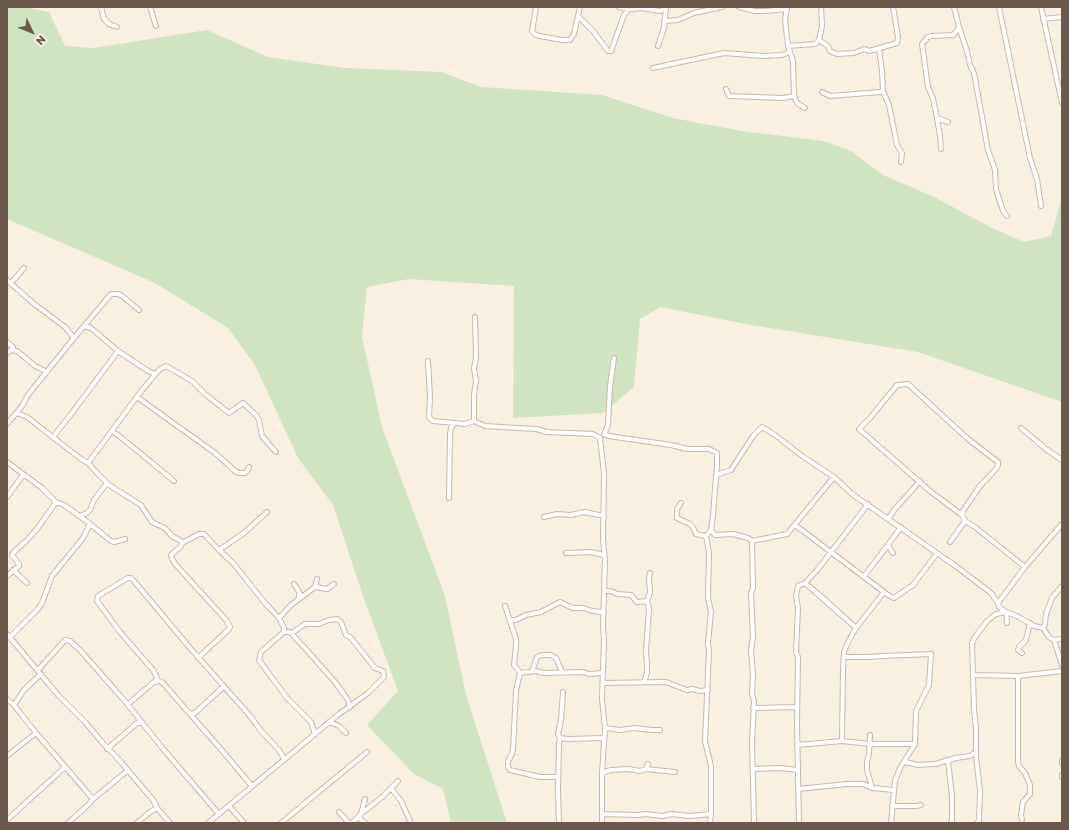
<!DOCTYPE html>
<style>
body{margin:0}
#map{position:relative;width:1069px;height:830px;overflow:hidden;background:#f9f0e2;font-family:"Golos Text",sans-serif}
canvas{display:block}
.frame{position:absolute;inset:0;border:8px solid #6d584c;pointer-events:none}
.north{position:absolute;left:12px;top:12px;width:40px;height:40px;-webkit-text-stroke:3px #fcf4e7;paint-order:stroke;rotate:133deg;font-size:11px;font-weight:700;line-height:16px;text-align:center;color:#6d584c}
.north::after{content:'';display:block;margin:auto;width:14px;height:18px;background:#6d584c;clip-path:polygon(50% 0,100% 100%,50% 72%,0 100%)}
</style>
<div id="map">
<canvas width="1069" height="830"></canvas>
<div class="frame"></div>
<div class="north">N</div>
</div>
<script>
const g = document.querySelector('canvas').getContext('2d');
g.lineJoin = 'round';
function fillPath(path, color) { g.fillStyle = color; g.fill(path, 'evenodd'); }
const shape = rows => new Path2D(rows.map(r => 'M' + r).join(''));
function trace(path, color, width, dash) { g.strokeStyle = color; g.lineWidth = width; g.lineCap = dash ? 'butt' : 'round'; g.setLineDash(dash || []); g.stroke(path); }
fillPath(shape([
 [7,7,24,7,49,12,65,46,93,48,207,30,268,57,345,68,441,72,481,87,602,95,673,118,742,131,824,141,851,151,883,175,934,197,992,228,1024,242,1051,236,1062,197,1062,402,918,352,745,324,661,307,640,319,634,387,603,413,513,418,514,286,409,279,367,287,362,337,382,427,445,596,466,695,507,823,451,823,443,789,414,774,367,725,398,691,364,599,333,505,298,458,255,365,228,328,155,283,7,219]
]), '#d0e4c2');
const street = shape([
 [101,7,104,19,109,24,117,27],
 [150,7,156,26],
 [536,7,532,31,536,35,540,36,562,40,570,40,574,34,578,16],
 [580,7,578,16,593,31,608,51,611,51,624,15,630,8],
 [619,7,632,9,642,8,660,11,664,9,666,7],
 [739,7,755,11,765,11,787,9],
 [787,7,785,20,788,46,793,61,794,96,797,103,805,108],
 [954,7,959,27,967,51,970,65,974,73,988,150,995,170,996,189,1003,211,1007,216],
 [999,7,1030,158,1037,179,1041,206],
 [1041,7,1062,103],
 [1043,19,1062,17],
 [664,21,678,20,694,13,722,7],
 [819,40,828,46,830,51,837,54,854,53,864,49,869,51,897,43,898,37,893,7],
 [658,46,664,28,666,8],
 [788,46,815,44,819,40,822,26,821,7],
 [879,49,882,71,883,91,889,105,897,145,902,153,901,162],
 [653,68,724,53,764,56,782,55,790,52],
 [726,89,729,96,783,98,794,96],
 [822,92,830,96,880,92,883,91],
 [937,118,948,122],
 [941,149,940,136,937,118,933,99,928,87,922,44,928,37,931,36,953,35,956,32,959,27],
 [7,280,33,303,65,327,74,338],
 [11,283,24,268],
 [84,326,91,328,118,351,148,371,155,374],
 [7,342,13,347,13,350],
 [7,353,11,350,17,351,35,366,47,372],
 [428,361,430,396,429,417,433,421,465,424,474,421,485,426,536,429,547,432,593,434,600,438,604,473,603,540,605,560,603,626,604,642,602,699,605,728,602,773,602,823],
 [137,397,215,453,235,471,239,473,245,473,247,471,249,467],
 [17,413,27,417,81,459,88,463,97,473,109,485,141,505,152,522,165,528,172,536,183,542],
 [474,421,474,395,476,381,474,368,476,358,475,317],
 [7,424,22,406,28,395,74,338,111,294,118,294,122,296,139,310],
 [1021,428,1046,449,1062,460],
 [112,431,123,439,174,481],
 [605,434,609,436,671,445,687,449,709,449,717,453,717,465,713,515,711,530,706,536,709,552,708,598,711,612,708,643,709,651,705,741,711,766,711,814,710,823],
 [604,435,608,425,610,386,614,358],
 [53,437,72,413,118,351],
 [7,462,42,488,56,502,64,505,85,520,111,541,114,542,125,539],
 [88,463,142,390,160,369,166,366,192,381,205,394,229,413,243,403,257,416,259,420,262,436,276,452],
 [716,475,731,470,753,436,762,427,775,435,802,456,834,477,852,494,957,567,991,593,998,603,999,607,1006,612,996,614,987,621,975,637,972,643,974,709,976,728,976,757,980,791,979,821,977,823],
 [7,497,23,475],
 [449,498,450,434,451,428,454,423],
 [681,503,677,509,677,518,690,524,693,527,696,534,706,536],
 [962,515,963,511,967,505,980,486,996,469,998,465,998,462,968,439,908,384,897,385,870,418,859,429,930,491,962,515,965,521],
 [79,516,87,513,90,510,94,500,107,483],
 [544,517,557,514,571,515,584,512,604,516],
 [888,519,895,509,920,481],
 [795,525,884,592,856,628,848,642,844,652,843,669,842,741,797,745],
 [711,530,715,535,733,534,748,538,752,541,787,534,834,477],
 [752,541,753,588,751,593,753,636,751,650,753,675,752,693,754,701,752,743,754,823],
 [950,542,965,521,975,527,1025,567],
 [219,550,244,533,267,512],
 [566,553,591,552,604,555],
 [893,553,888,545,901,527],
 [13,570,27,583],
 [7,576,19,566,19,564,12,555,14,552,26,541,37,529,56,502],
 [864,576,888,545],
 [805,583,822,597,856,628,821,597,805,583],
 [294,584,300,593,298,600],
 [315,587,317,579],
 [605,591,611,591,617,594,631,595,637,602,647,601],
 [884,592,888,595,894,598,913,585,935,556],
 [998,603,1025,567,1062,524],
 [505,606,516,639,516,645,514,665,520,673],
 [279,618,291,605,315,587,327,589,334,584],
 [510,620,516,620,526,615,541,612,560,602,573,608,584,608,592,611,603,612],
 [1007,623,1006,612,1017,616,1034,626,1043,628,1049,637,1054,640,1062,665],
 [1043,628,1045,624,1046,614,1052,598,1062,586],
 [7,634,58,695,85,722,101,741,121,762,153,800,157,808,170,823],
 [10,637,38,609,42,603,52,576,83,538,90,524],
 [1054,640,1062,639],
 [1022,653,1018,650,1019,647,1026,640,1030,623],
 [199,657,229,629,230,627,227,621,176,565,172,559,171,555,181,546,182,543,199,534,204,534,219,550,234,564,264,602,279,618,284,628,284,632],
 [844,657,869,657,883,656,931,654,929,685,916,711,915,744,900,768,895,781,891,823],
 [38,670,65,640,70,641,80,650,124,700,164,750,218,813],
 [532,671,537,657,542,655,551,655,556,658,562,672],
 [520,673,516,691,513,749,512,754,508,761,508,767,510,770,540,777,558,777],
 [520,673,535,671,544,673,584,672,589,674,603,673],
 [974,675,1018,676,1062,671],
 [1018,676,1018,761,1019,766,1025,773,1030,785,1030,794,1023,802,1021,815,1022,820],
 [155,681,157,678,153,670,120,632,97,601,98,596,128,578,131,578,134,581,190,648,251,717,261,731,279,750,282,755,284,760],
 [644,682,647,673,647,664,646,651,649,609,647,601,650,592,649,578,650,573],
 [603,683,666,682,687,690,692,689,700,691,708,690],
 [7,699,14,705,36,733,93,799,88,805,68,823],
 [128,704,154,682,159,681,162,682,219,747,252,786],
 [14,705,24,690,41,674],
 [753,708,797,707],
 [190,714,195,713,223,687],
 [329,722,339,726,346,733],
 [605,728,620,730,634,728,652,730,660,730],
 [315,734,311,722,287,698,264,667,259,660,261,652,284,632,290,632,304,647,335,682,348,700,350,707],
 [870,735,869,754,867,762,867,770,872,788],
 [560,738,568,739,604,738],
 [842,741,870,744,915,744],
 [107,749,137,723,142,723],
 [7,756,36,733],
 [1062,760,1062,763],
 [948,761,952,796,952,819,951,823],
 [905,762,918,765,935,764,956,758,970,756,976,752],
 [646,769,648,764],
 [753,769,780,768,798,770],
 [602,773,611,770,628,769,640,771,646,769,675,772],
 [1062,775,1062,777],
 [391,788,401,801,411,823],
 [798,789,847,784,863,784,872,788,894,790],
 [93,799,127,771],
 [229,806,244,823],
 [892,806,916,806,921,805],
 [339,812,349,823],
 [361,814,365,799],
 [602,814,638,815,645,814,663,816,671,814,690,816,711,814],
 [358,817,365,823],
 [7,820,65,767],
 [137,823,150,812,157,808],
 [208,823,339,714,368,693,384,677,383,671,375,668,351,638,346,635,341,622,337,619,329,620,319,624,305,624,292,633],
 [281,823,367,752],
 [352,823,361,814,381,798,398,781],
 [559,823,558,791,559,743,560,738,558,734,561,720,563,692],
 [799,823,797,725,798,657,796,652,798,608,796,596,798,586,805,583,818,569,868,504]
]);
trace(street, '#c8b8ab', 6);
trace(street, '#fff', 4);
</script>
